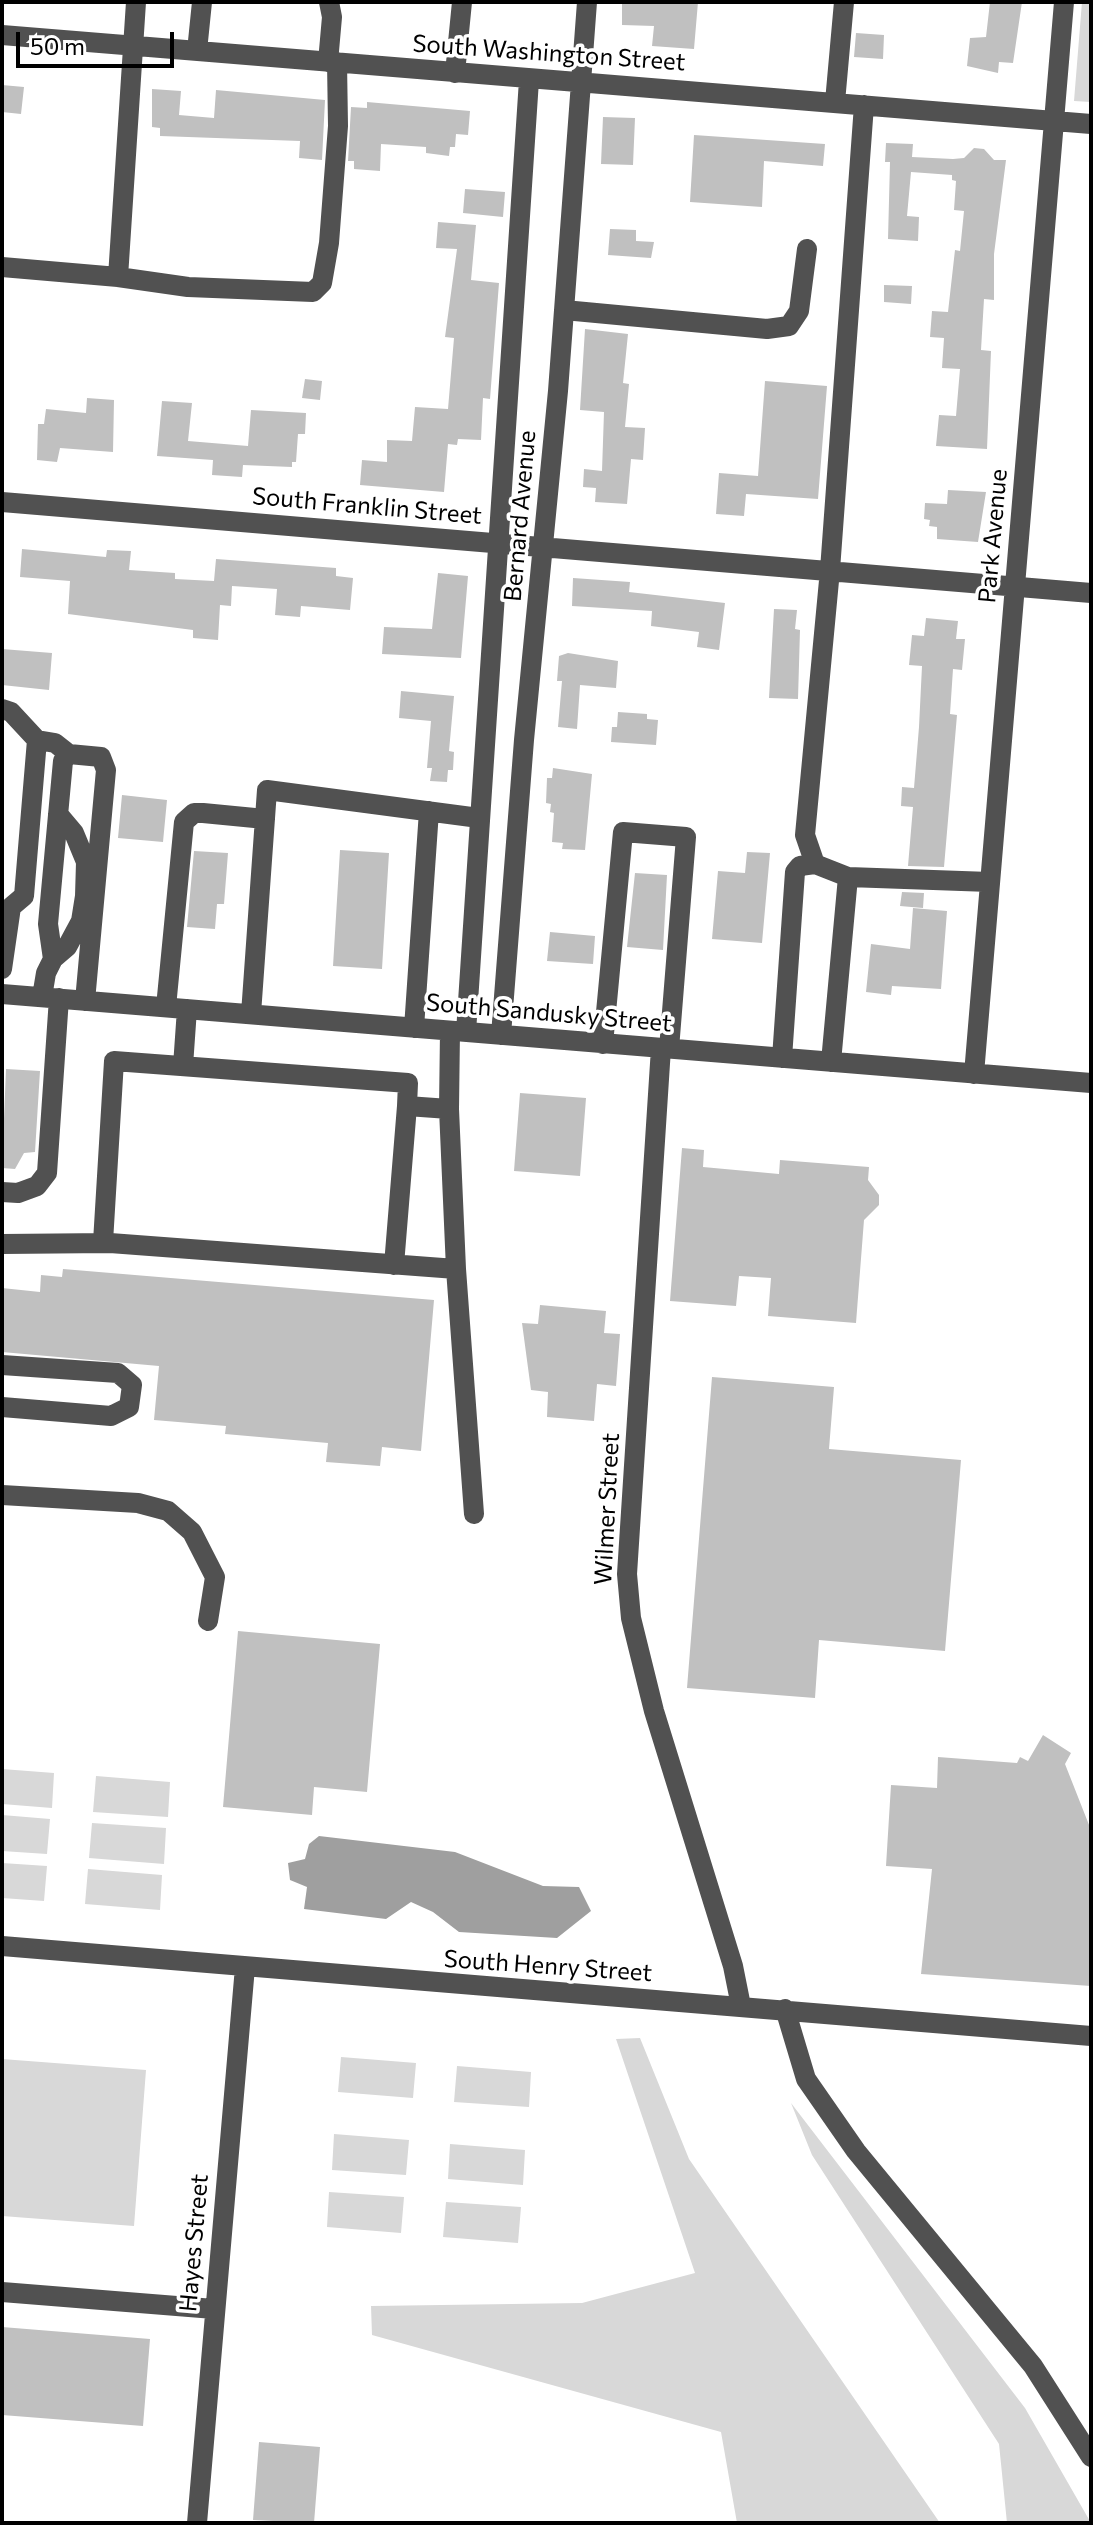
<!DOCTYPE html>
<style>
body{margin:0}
#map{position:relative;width:1093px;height:2525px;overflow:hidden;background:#fff;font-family:Commissioner,sans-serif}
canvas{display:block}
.frame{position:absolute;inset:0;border:4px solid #000;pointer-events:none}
.scale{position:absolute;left:16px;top:32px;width:158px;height:36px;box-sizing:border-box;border:4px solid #000;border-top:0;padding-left:10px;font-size:24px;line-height:28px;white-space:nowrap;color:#000;-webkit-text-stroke:6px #fff;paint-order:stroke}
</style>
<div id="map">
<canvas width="1093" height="2525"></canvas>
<div class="frame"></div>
<div class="scale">50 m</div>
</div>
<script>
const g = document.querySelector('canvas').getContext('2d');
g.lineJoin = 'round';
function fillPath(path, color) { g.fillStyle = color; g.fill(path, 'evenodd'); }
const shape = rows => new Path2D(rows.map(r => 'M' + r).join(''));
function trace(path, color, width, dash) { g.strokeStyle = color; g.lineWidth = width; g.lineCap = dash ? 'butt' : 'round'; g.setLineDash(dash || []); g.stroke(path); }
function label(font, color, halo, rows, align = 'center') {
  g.font = font + ' Commissioner,sans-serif'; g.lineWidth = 7; g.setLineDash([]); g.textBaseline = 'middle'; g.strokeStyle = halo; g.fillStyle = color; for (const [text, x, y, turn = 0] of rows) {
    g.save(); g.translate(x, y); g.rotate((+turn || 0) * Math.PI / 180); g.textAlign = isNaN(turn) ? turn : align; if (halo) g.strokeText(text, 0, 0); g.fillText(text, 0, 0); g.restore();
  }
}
fillPath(shape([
 [1082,2,1091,2,1091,102,1074,101],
 [2,1769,54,1773,52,1808,2,1804],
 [96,1776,170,1782,168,1817,93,1812],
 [2,1815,50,1819,47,1854,2,1851],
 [92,1823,166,1828,164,1864,89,1858],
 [2,1863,47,1866,44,1901,2,1898],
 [88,1869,162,1875,160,1910,85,1904],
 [640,2038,689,2159,940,2523,737,2523,721,2432,372,2335,371,2306,582,2303,695,2273,616,2039],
 [341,2057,416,2063,413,2098,338,2092],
 [2,2059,146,2070,134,2226,2,2216],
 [457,2066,531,2072,529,2107,454,2102],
 [791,2103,1025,2408,1091,2523,1007,2523,999,2444,812,2155],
 [334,2134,409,2140,406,2175,332,2170],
 [450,2144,525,2150,523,2185,448,2179],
 [329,2192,404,2197,401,2233,327,2227],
 [446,2202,521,2207,518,2243,443,2237]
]), '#d8d8d8');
fillPath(shape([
 [319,1836,455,1852,543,1886,579,1887,591,1911,557,1938,459,1932,433,1912,411,1902,386,1919,304,1909,307,1887,290,1880,288,1863,305,1859,309,1844]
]), '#9f9f9f');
fillPath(shape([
 [622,2,698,2,694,49,652,46,654,26,622,25],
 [990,2,1022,2,1013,63,999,62,998,73,967,66,970,38,986,37],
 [856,33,884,35,883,59,854,57],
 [2,85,24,87,21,114,2,112],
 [152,89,181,91,179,115,214,118,216,90,325,100,322,160,299,158,300,141,160,136,160,128,152,127],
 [367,102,470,111,468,135,456,134,455,147,450,147,449,156,426,153,426,147,381,144,380,171,354,169,354,161,348,161,351,107,367,108],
 [603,117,635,118,633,165,601,164],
 [694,135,825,144,823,166,764,161,762,207,690,202],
 [886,143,913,144,912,157,953,159,964,158,974,148,984,149,994,160,1006,160,994,254,994,300,984,299,981,350,991,351,987,449,936,446,939,415,956,416,960,369,942,368,944,338,930,337,932,311,948,312,955,250,960,251,964,211,954,210,956,181,952,180,952,175,911,172,907,216,919,217,918,241,888,239,890,162,885,162],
 [465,189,505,192,503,217,463,213],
 [438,222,476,225,471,280,499,283,490,399,483,398,481,440,458,439,457,445,448,444,444,492,360,485,362,460,387,462,387,440,412,441,415,407,448,409,454,338,445,337,457,249,436,248],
 [610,229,636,230,636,241,654,242,651,258,608,255],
 [884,285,912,286,911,304,884,302],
 [585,329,628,334,623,383,629,384,625,427,645,428,643,460,631,459,627,504,595,502,596,488,583,487,584,469,602,471,604,412,580,410],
 [305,379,322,381,320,400,302,398],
 [765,381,827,386,818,499,746,494,744,516,716,514,719,473,758,476],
 [87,398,114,400,113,452,60,448,57,462,37,460,38,424,44,424,46,409,86,413],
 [162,401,192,403,188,441,248,446,251,410,306,413,305,434,298,434,296,462,292,462,292,467,243,465,242,477,212,475,213,460,157,456],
 [948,490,986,492,978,542,937,539,937,527,929,526,930,520,924,519,925,503,947,504],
 [22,549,106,557,107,550,131,551,129,570,175,573,175,579,214,581,216,559,336,568,336,576,353,578,350,610,301,606,300,617,275,615,277,589,232,586,231,606,220,605,218,640,193,638,193,630,68,614,70,581,20,577],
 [438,573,468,576,461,658,382,654,384,627,432,629],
 [573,578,630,582,629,592,725,603,719,650,697,647,699,632,651,626,652,611,572,606],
 [774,609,797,610,795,629,800,630,798,699,769,698],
 [926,618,958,621,956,639,965,639,962,670,953,669,950,714,957,715,944,867,908,866,913,807,901,806,902,787,914,788,919,727,922,666,909,665,912,635,924,636],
 [2,649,52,653,49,690,2,685],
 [568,653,618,661,616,688,580,685,577,729,558,727,562,681,557,681,559,656],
 [401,691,454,696,449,751,454,752,453,770,448,770,447,782,430,781,432,768,427,768,431,721,399,718],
 [618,712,647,714,647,719,658,720,656,745,611,742,612,727,617,727],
 [553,768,592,774,585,850,562,849,563,843,552,842,554,813,550,812,551,804,546,803,547,778,552,778],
 [122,795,167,800,163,842,118,838],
 [340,850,389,853,382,969,333,966],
 [194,851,228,853,224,904,217,904,215,929,187,927],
 [747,852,770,853,762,943,712,939,718,871,745,873],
 [635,873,667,875,663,950,627,947],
 [902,892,924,893,923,908,900,906],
 [913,908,947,911,941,989,892,986,891,995,866,992,871,944,910,949],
 [550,932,595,936,593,964,547,961],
 [6,1069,40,1071,35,1152,24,1153,15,1169,2,1168],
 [520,1093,586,1098,580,1176,514,1171],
 [682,1148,704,1150,703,1167,779,1174,780,1160,869,1167,868,1180,879,1195,879,1205,864,1220,856,1323,768,1316,771,1278,739,1276,736,1306,670,1301],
 [63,1269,434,1300,421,1451,382,1447,380,1466,326,1462,328,1443,225,1434,226,1426,154,1420,159,1366,2,1352,2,1288,40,1292,41,1275,62,1277],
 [540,1305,606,1311,604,1333,620,1334,616,1386,597,1384,594,1421,547,1417,548,1392,531,1390,522,1323,538,1324],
 [712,1377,834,1387,829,1449,961,1460,945,1651,819,1640,815,1698,687,1688],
 [238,1631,380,1644,367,1792,314,1787,312,1815,223,1807],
 [1043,1735,1071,1753,1065,1764,1091,1830,1091,1986,921,1974,932,1869,886,1866,891,1785,937,1788,938,1757,1017,1763,1020,1757,1028,1761],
 [2,2327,150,2339,143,2426,2,2415],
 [259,2442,320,2447,314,2523,253,2520]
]), '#c0c0c0');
trace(shape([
 [2,35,1091,124],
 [197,51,202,2],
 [328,62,332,17,329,2],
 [455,73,462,2],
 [835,102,844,2],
 [2,267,118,277,188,287,313,292,322,283,329,243,338,126,337,62],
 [118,277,136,2],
 [564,310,767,329,789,326,799,311,807,249],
 [2,502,1091,593],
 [2,709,11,712,37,740,55,743,69,754],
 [815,864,805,835,830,570,864,105],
 [53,959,67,947,81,921,85,896,86,862,74,833,58,814],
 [2,969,11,907,24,896,37,740],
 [2,994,1091,1083],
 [42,997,46,973,53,959,48,924,63,761,69,754,101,757,106,770,85,1001],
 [166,1007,184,822,194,813,203,813,265,819],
 [251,1014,267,790,479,818],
 [414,1028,429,811],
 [466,1032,529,80],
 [501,1035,524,740,558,391,587,2],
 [603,1044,623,832,686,837,669,1049],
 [661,1048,627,1574,631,1618,654,1711,733,1966,741,2006],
 [782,1058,795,872,800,866,815,864,848,877],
 [831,1062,848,877,990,882],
 [183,1066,187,1009],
 [974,1074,1064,2],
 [2,1192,18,1193,37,1186,47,1173,59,998],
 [103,1242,114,1061,408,1083,407,1106,449,1109],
 [2,1244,110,1243,456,1269,449,1109,450,1031],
 [394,1265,407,1106],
 [456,1269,474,1514],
 [2,1365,118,1373,132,1385,129,1407,111,1416,2,1407],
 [2,1495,138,1503,168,1511,192,1532,215,1577,208,1621],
 [2,1946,1091,2036],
 [785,2009,806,2079,856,2151,1033,2366,1091,2457],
 [2,2292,214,2309],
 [197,2523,245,1967]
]), '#515151', 20);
label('24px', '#000', '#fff', [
 ["South Washington Street",549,53,4],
 ["South Franklin Street",367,506,5],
 ["Bernard Avenue",520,516,-85],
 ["Park Avenue",993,536,-85],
 ["South Sandusky Street",549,1013,5],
 ["Wilmer Street",607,1509,-87],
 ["South Henry Street",548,1966,4],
 ["Hayes Street",194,2243,-85]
]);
</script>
